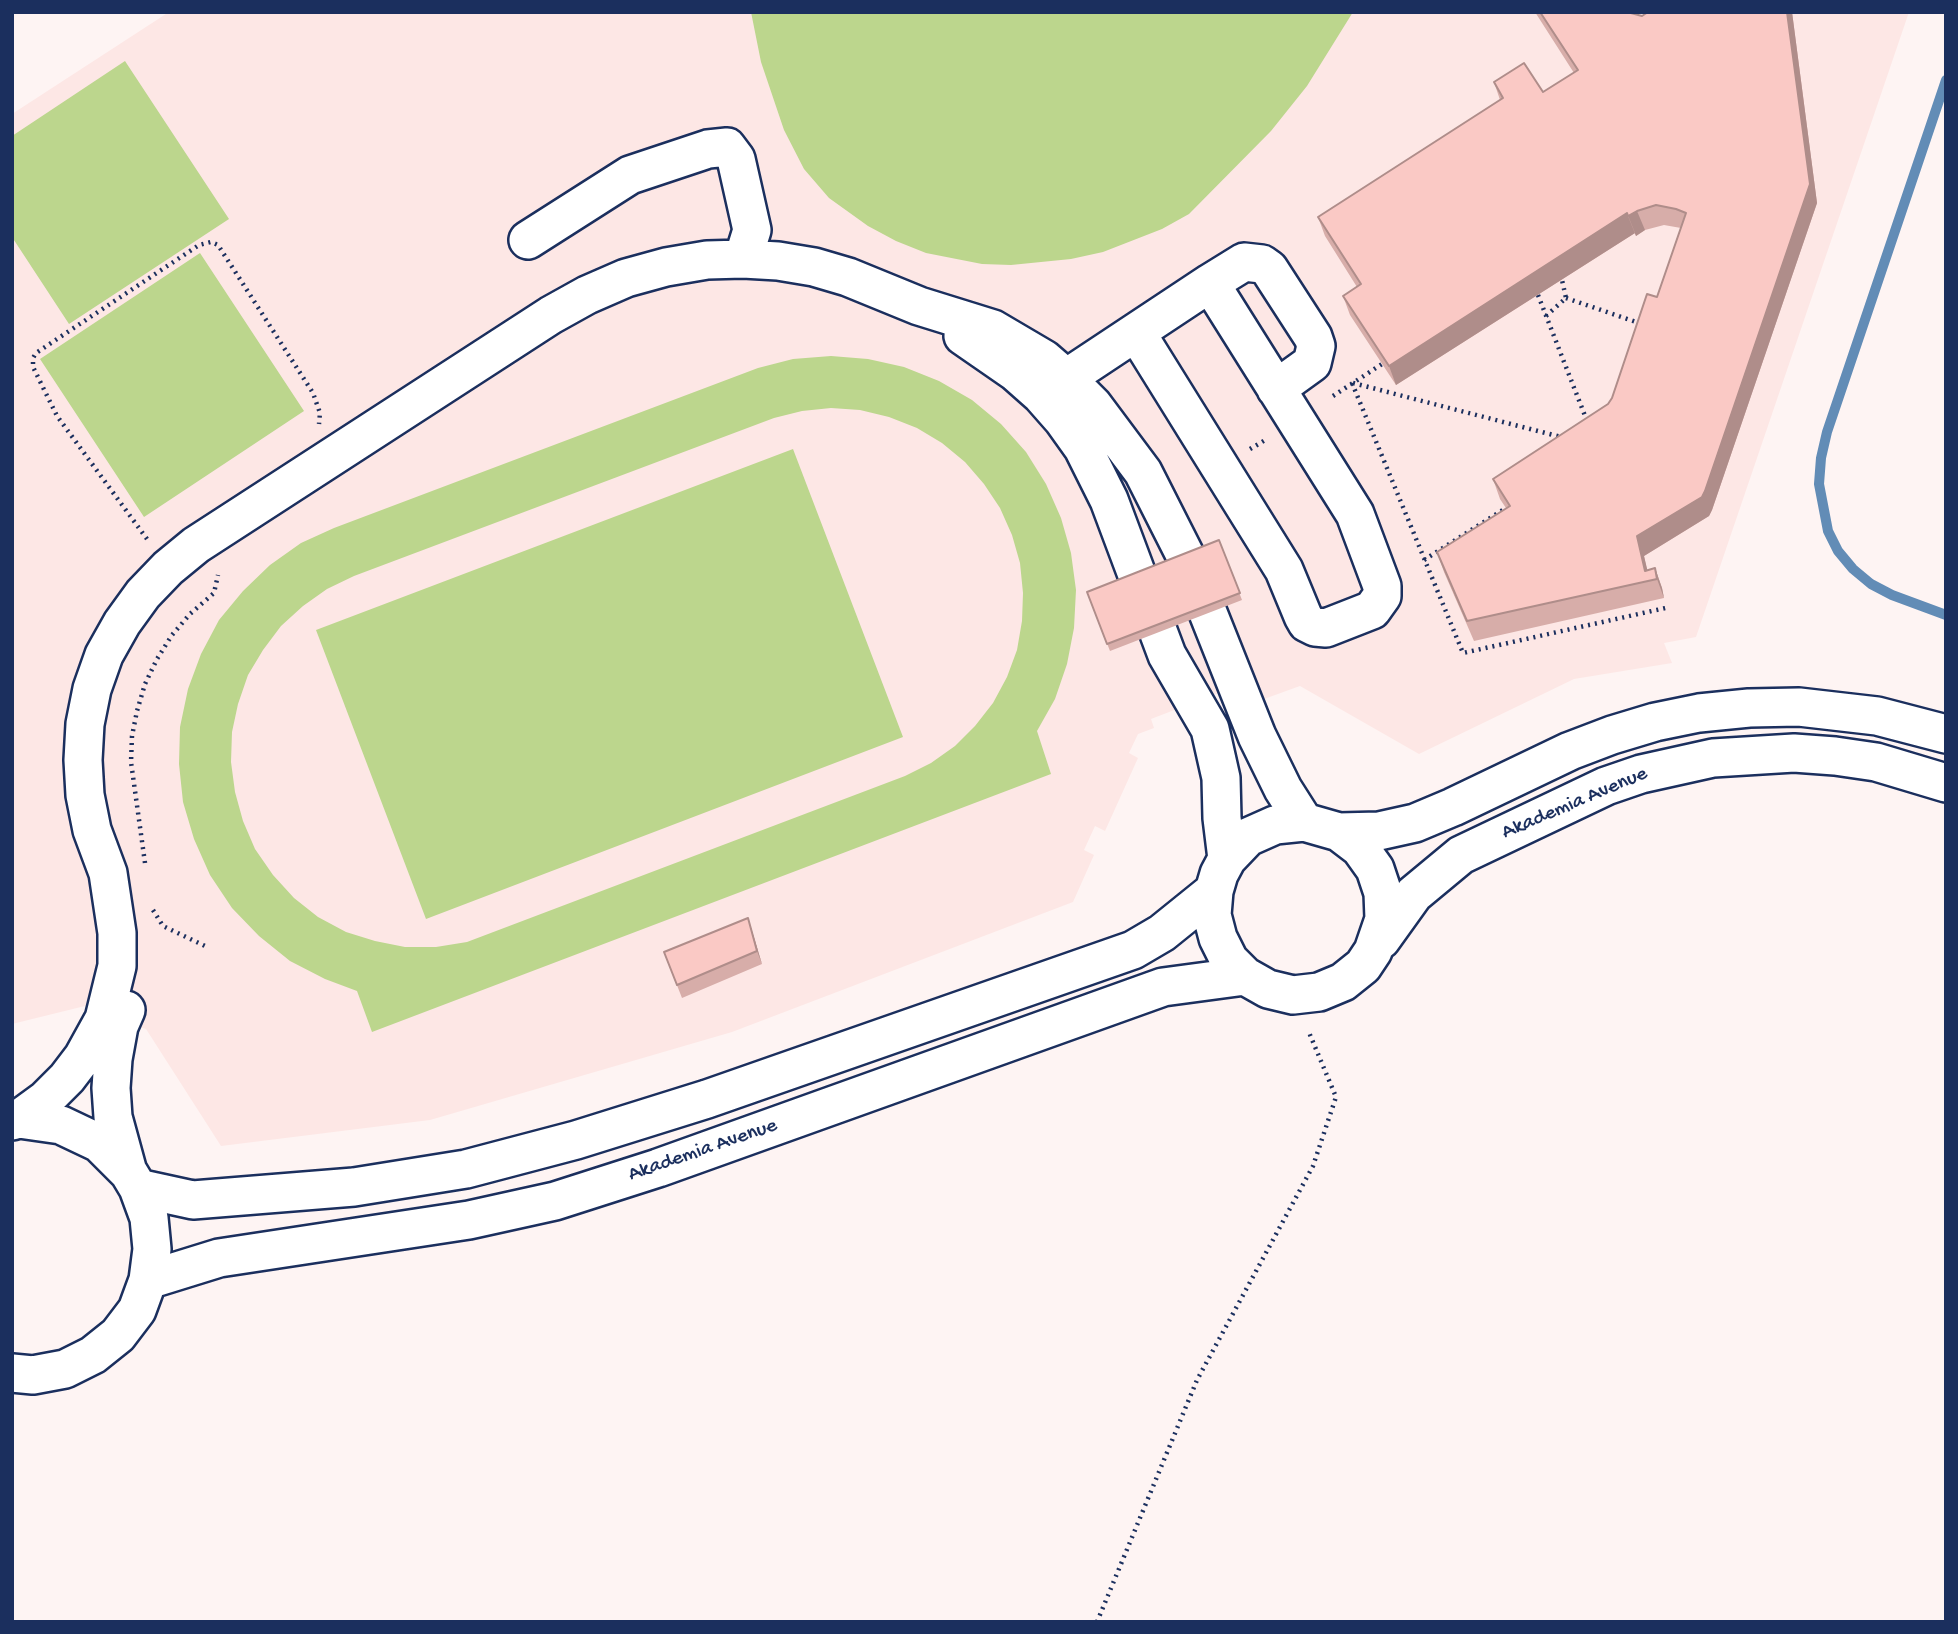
<!DOCTYPE html>
<style>
body{margin:0}
#map{position:relative;width:1958px;height:1634px;overflow:hidden;background:#fef4f3;font-family:"Gochi Hand",sans-serif}
canvas{display:block}
.frame{position:absolute;inset:0;border:14px solid #1b2f5e;pointer-events:none}
</style>
<div id="map">
<canvas width="1958" height="1634"></canvas>
<div class="frame"></div>
</div>
<script>
const g = document.querySelector('canvas').getContext('2d');
g.lineJoin = 'round';
function fillPath(path, color) { g.fillStyle = color; g.fill(path, 'evenodd'); }
const shape = rows => new Path2D(rows.map(r => 'M' + r).join(''));
function trace(path, color, width, dash) { g.strokeStyle = color; g.lineWidth = width; g.lineCap = dash ? 'butt' : 'round'; g.setLineDash(dash || []); g.stroke(path); }
function label(font, color, halo, rows, align = 'center') {
  g.font = font + ' "Gochi Hand",sans-serif'; g.lineWidth = 5; g.setLineDash([]); g.textBaseline = 'middle'; g.strokeStyle = halo; g.fillStyle = color; for (const [text, x, y, turn = 0] of rows) {
    g.save(); g.translate(x, y); g.rotate((+turn || 0) * Math.PI / 180); g.textAlign = isNaN(turn) ? turn : align; if (halo) g.strokeText(text, 0, 0); g.fillText(text, 0, 0); g.restore();
  }
}
fillPath(shape([
 [169,12,1909,12,1696,637,1664,643,1672,663,1574,679,1419,754,1300,686,1264,699,1255,679,1151,719,1154,728,1138,734,1129,753,1138,758,1105,831,1095,826,1084,850,1094,855,1073,902,732,1032,430,1120,221,1146,146,1029,140,1027,142,1019,88,998,85,1006,12,1024,12,114]
]), '#fde7e5');
fillPath(shape([
 [751,12,1353,12,1307,86,1271,131,1189,214,1162,229,1103,252,1071,259,1011,265,982,264,926,253,896,241,868,226,829,198,804,169,784,130,761,62],
 [125,61,229,219,69,324,12,237,12,136],
 [200,253,304,411,144,517,40,359],
 [831,356,868,359,904,367,939,381,972,400,1001,424,1026,452,1046,484,1061,518,1071,553,1076,590,1074,628,1067,664,1055,699,1037,731,1051,774,372,1032,357,991,325,979,290,961,259,936,232,908,210,875,194,839,183,802,179,764,180,727,188,689,201,654,219,620,243,591,270,565,301,543,334,528,758,368,793,359],
 [831,408,860,410,889,417,917,428,942,443,965,462,984,484,1000,508,1012,535,1020,563,1023,593,1022,621,1017,650,1007,677,993,703,975,726,955,746,931,763,905,776,467,942,436,947,405,947,375,941,346,932,318,917,294,898,273,875,255,849,243,821,235,792,231,762,232,732,238,704,248,675,263,650,281,626,303,606,327,589,354,576,774,418,802,411],
 [793,449,903,737,426,919,316,630]
]), '#bcd68d');
trace(shape([
 [1946,80,1827,432,1821,458,1819,484,1828,531,1838,551,1853,569,1871,584,1892,595,1946,615]
]), '#628cb6', 10);
const minor = shape([
 [528,240,630,175,708,149,727,147,736,159,752,230,743,259],
 [1210,283,1244,262,1262,264,1269,269,1313,337,1316,346,1312,363,1276,389],
 [963,336,1015,372,1041,395,1063,420,1083,448,1109,500,1167,655,1210,729,1221,778,1222,818,1227,859],
 [1041,395,1210,283,1355,514,1382,586,1382,596,1372,610,1326,628,1315,627,1307,623,1303,616,1284,570,1136,332],
 [1339,832,1360,848,1375,869,1383,893,1384,919,1373,951,1363,966,1343,982,1319,992,1293,995,1268,989,1245,976,1229,960,1218,938,1212,915,1214,891,1219,874,1227,859,1248,837,1275,825,1304,822,1339,832,1379,831,1415,823,1453,807,1570,751,1612,735,1655,722,1699,713,1749,708,1799,707,1877,716,1946,734],
 [1381,940,1414,894,1461,855,1606,786,1641,774,1713,758,1794,753,1835,756,1876,762,1946,783],
 [126,1010,119,1026,113,1059,111,1088,113,1117,128,1172],
 [19,1119,45,1100,67,1078,83,1057,104,1019,117,966,117,933,108,873,92,830,85,795,83,760,85,724,92,689,104,655,122,623,143,594,168,568,196,545,551,315,587,295,626,278,666,267,707,260,743,259,778,261,814,267,848,277,919,306,993,329,1044,359,1066,378,1093,405,1143,472,1185,555,1257,736,1283,789,1304,822],
 [12,1121,19,1119,61,1125,99,1143,129,1173,138,1188,149,1218,152,1249,148,1280,137,1310,118,1335,93,1355,65,1369,33,1375,12,1373],
 [138,1188,193,1200,354,1187,466,1169,576,1140,707,1099,1133,950,1162,933,1214,891],
 [148,1280,219,1258,469,1220,555,1201,658,1168,1163,987,1245,976]
]);
trace(minor, '#1b2f5e', 42);
trace(shape([
 [1538,295,1587,421],
 [1566,298,1642,324],
 [1546,316,1566,298,1562,280],
 [1352,383,1463,653,1670,607],
 [1353,383,1561,437],
 [1333,396,1382,364],
 [1250,449,1267,439],
 [147,539,57,416,33,367,33,358,36,353,199,245,211,242,218,245,313,393,320,413,319,424],
 [1424,560,1506,508],
 [145,863,131,762,132,736,137,711,145,684,157,659,172,635,190,614,214,593,218,575],
 [153,910,163,926,205,946],
 [1097,1622,1197,1380,1313,1166,1336,1097,1308,1030]
]), '#1b2f5e', 4.5, [2, 5]);
trace(minor, '#fff', 37);
fillPath(shape([
 [1535,12,1627,12,1642,16,1648,12,1792,12,1817,203,1712,510,1709,516,1644,556,1647,570,1655,568,1662,588,1664,598,1474,641,1444,572,1437,552,1506,508,1500,499,1493,479,1608,404,1612,398,1657,297,1681,228,1664,225,1645,230,1636,236,1635,233,1396,385,1350,315,1343,296,1357,287,1325,236,1318,217,1500,100,1494,82,1543,92,1574,73],
 [1219,540,1242,600,1110,651,1087,592],
 [748,918,762,964,682,998,664,952]
]), '#d7ada9');
fillPath(shape([
 [1787,12,1792,12,1817,203,1712,510,1709,516,1644,556,1650,581,1645,571,1637,536],
 [1637,211,1645,230,1636,236,1628,216],
 [1627,213,1635,233,1396,385,1389,366],
 [1655,568,1662,588,1664,598,1657,579],
 [748,918,752,931,762,964,757,951]
]), '#af8d8a');
const building = shape([
 [1540,12,1627,12,1642,16,1648,12,1787,12,1810,184,1705,491,1702,497,1637,536,1645,571,1655,568,1657,579,1467,621,1437,552,1510,506,1493,479,1608,404,1612,398,1647,294,1657,297,1686,213,1676,209,1656,205,1637,211,1628,216,1627,213,1389,366,1343,296,1361,284,1318,217,1503,98,1494,82,1524,63,1543,92,1578,70,1540,12],
 [1219,540,1240,593,1107,644,1087,592,1219,540],
 [748,918,757,951,677,985,664,952,748,918]
]);
fillPath(building, '#fac9c5');
trace(building, '#af8d8a', 2);
label('21px', '#1b2f5e', '#fff', [
 ["Akademia Avenue",1575,804,-23],
 ["Akademia Avenue",703,1151,-19]
]);
</script>
